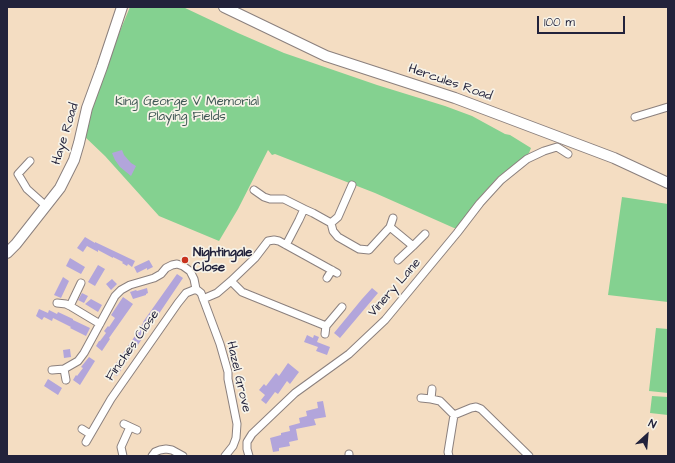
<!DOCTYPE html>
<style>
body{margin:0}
#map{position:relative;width:675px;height:463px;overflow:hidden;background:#f4ddc2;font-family:"Architects Daughter",sans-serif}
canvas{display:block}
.frame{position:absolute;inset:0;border:8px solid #22223b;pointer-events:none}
.north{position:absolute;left:627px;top:415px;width:40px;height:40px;-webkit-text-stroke:3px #f7f3e8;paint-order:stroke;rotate:26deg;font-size:11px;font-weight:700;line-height:16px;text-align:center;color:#22223b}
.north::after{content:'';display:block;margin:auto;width:14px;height:18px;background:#22223b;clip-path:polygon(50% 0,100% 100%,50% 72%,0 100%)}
.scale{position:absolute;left:537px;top:16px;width:88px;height:18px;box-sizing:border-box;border:2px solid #22223b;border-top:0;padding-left:5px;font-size:12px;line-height:14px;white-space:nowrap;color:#22223b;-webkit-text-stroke:3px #f7f3e8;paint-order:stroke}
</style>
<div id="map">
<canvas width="675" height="463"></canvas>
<div class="frame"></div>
<div class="north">N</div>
<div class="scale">100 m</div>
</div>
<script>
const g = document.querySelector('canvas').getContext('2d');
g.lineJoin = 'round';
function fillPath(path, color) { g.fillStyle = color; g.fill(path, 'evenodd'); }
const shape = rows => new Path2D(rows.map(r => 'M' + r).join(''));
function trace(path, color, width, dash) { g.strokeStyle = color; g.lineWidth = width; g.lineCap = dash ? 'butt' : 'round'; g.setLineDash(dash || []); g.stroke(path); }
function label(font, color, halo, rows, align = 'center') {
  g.font = font + ' "Architects Daughter",sans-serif'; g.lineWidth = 3.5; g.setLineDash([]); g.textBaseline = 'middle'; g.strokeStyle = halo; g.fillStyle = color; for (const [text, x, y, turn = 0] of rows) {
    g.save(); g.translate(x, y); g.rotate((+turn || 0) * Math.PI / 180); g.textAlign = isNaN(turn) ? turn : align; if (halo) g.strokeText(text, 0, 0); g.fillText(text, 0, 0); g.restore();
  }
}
fillPath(shape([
 [130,7,183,7,238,33,284,53,377,85,445,106,472,116,505,134,510,135,531,148,529,153,498,177,478,199,458,228,454,228,375,193,275,154,272,155,268,150,238,209,219,241,159,216,105,156,83,135,105,67],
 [622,197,668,204,668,302,608,295],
 [656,328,668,329,668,393,649,391],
 [652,396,668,397,668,415,650,413]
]), '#84d190');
fillPath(shape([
 [122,150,124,155,131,163,136,166,131,176,120,167,115,160,112,153],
 [85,237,95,243,95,242,135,261,132,267,128,264,127,266,122,263,123,262,113,257,113,258,98,250,98,252,87,246,83,252,77,248],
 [70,258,85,267,81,274,66,266],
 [149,260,153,267,147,270,147,268,137,273,134,267],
 [98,265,105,269,95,286,88,282],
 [177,274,183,278,117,376,110,372,135,336,143,323,143,322],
 [63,277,69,281,61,298,54,295],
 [112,279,117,284,111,290,106,284],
 [147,288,148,293,146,294,146,295,133,299,130,292,136,290,137,291],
 [372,288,378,293,340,338,334,333,362,299],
 [82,293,88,296,84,303,78,300],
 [123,297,133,304,109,338,110,339,102,351,96,346,99,341,100,341,106,333,104,331,108,326,109,327,115,318,111,315],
 [91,299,102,305,98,312,85,304],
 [39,309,48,313,49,310,57,314,58,312,73,319,73,320,90,328,86,336,70,328,71,327,53,318,52,321,44,317,42,320,36,316],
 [307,335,313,338,314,335,319,337,317,342,330,347,327,355,316,351,318,347,304,342],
 [70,349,71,357,64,358,63,350],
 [89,357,95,361,80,385,73,380,76,375,77,376,83,368,81,367],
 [288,363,299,372,290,384,287,381,278,394,275,392,266,404,261,400,265,395,259,390,264,384,266,386,276,373,279,376],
 [48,379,62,388,58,395,44,386],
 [323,401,326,417,314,419,316,425,296,429,298,440,289,442,290,446,279,448,279,451,273,452,270,438,281,435,281,433,290,431,289,426,300,423,299,418,307,416,306,411,318,408,317,402]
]), '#b2a5db');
const street = shape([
 [635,117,668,107],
 [30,161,18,174,27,189,46,206],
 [254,190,264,197,270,199,284,199,304,209],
 [331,223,338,217,352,185],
 [390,227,413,246,398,260],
 [286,245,299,220,304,209,313,213,331,223,333,231,338,237,359,249,369,250,390,227,393,218],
 [413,246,425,234],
 [327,278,332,270],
 [231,281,242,292,326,326,342,307],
 [203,299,217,293,231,281,255,258,268,241,274,240,279,241,337,273],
 [57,303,66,304,70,306,100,324],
 [70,306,81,283],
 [325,334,326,326],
 [64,369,66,380],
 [52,370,64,369,78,361,84,353,115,296,121,290,130,285,154,278,161,274,166,268,172,265,177,264,183,266,190,271,194,279,196,289],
 [421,398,431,399,432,389],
 [431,399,440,401,454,415,471,408,476,407,481,409,529,456],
 [124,424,137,430],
 [82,429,90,434],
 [86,442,111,399,178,303,186,293,196,289,201,293,220,344,228,372,228,379,237,424,236,438,233,446,225,456],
 [349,454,349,456],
 [123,456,121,447,130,427],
 [152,456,155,452,160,450,166,449,172,450,183,456],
 [249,456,247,449,247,442,252,434,295,393,349,354,385,320,457,233,480,203,501,180,527,159,544,151,557,147,568,154],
 [449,456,448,452,454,415]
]);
const secondary = shape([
 [224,7,326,56,455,98,614,158,668,183],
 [7,253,16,244,60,188,74,160,79,143,87,108,102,67,122,7]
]);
trace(street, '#8b807e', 9);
trace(secondary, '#8b807e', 12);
trace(street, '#fff', 7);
trace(secondary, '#fff', 10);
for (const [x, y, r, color] of [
 [185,260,4,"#c8321e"]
]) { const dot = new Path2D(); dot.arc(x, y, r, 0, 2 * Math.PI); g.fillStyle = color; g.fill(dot); trace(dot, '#f7f3e8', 1.5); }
label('13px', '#22223b', '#f7f3e8', [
 ["Hercules Road",450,83,19],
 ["Haye Road",66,134,-73],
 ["Vinery Lane",395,288,-49],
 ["Finches Close",133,346,-55],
 ["Hazel Grove",238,377,77]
]);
label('13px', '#3f5754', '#f7f3e8', [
 ["King George V Memorial",187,102],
 ["Playing Fields",187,117]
]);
label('bold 13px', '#22223b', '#f7f3e8', [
 ["Nightingale",193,253],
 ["Close",193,268]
], 'left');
</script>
